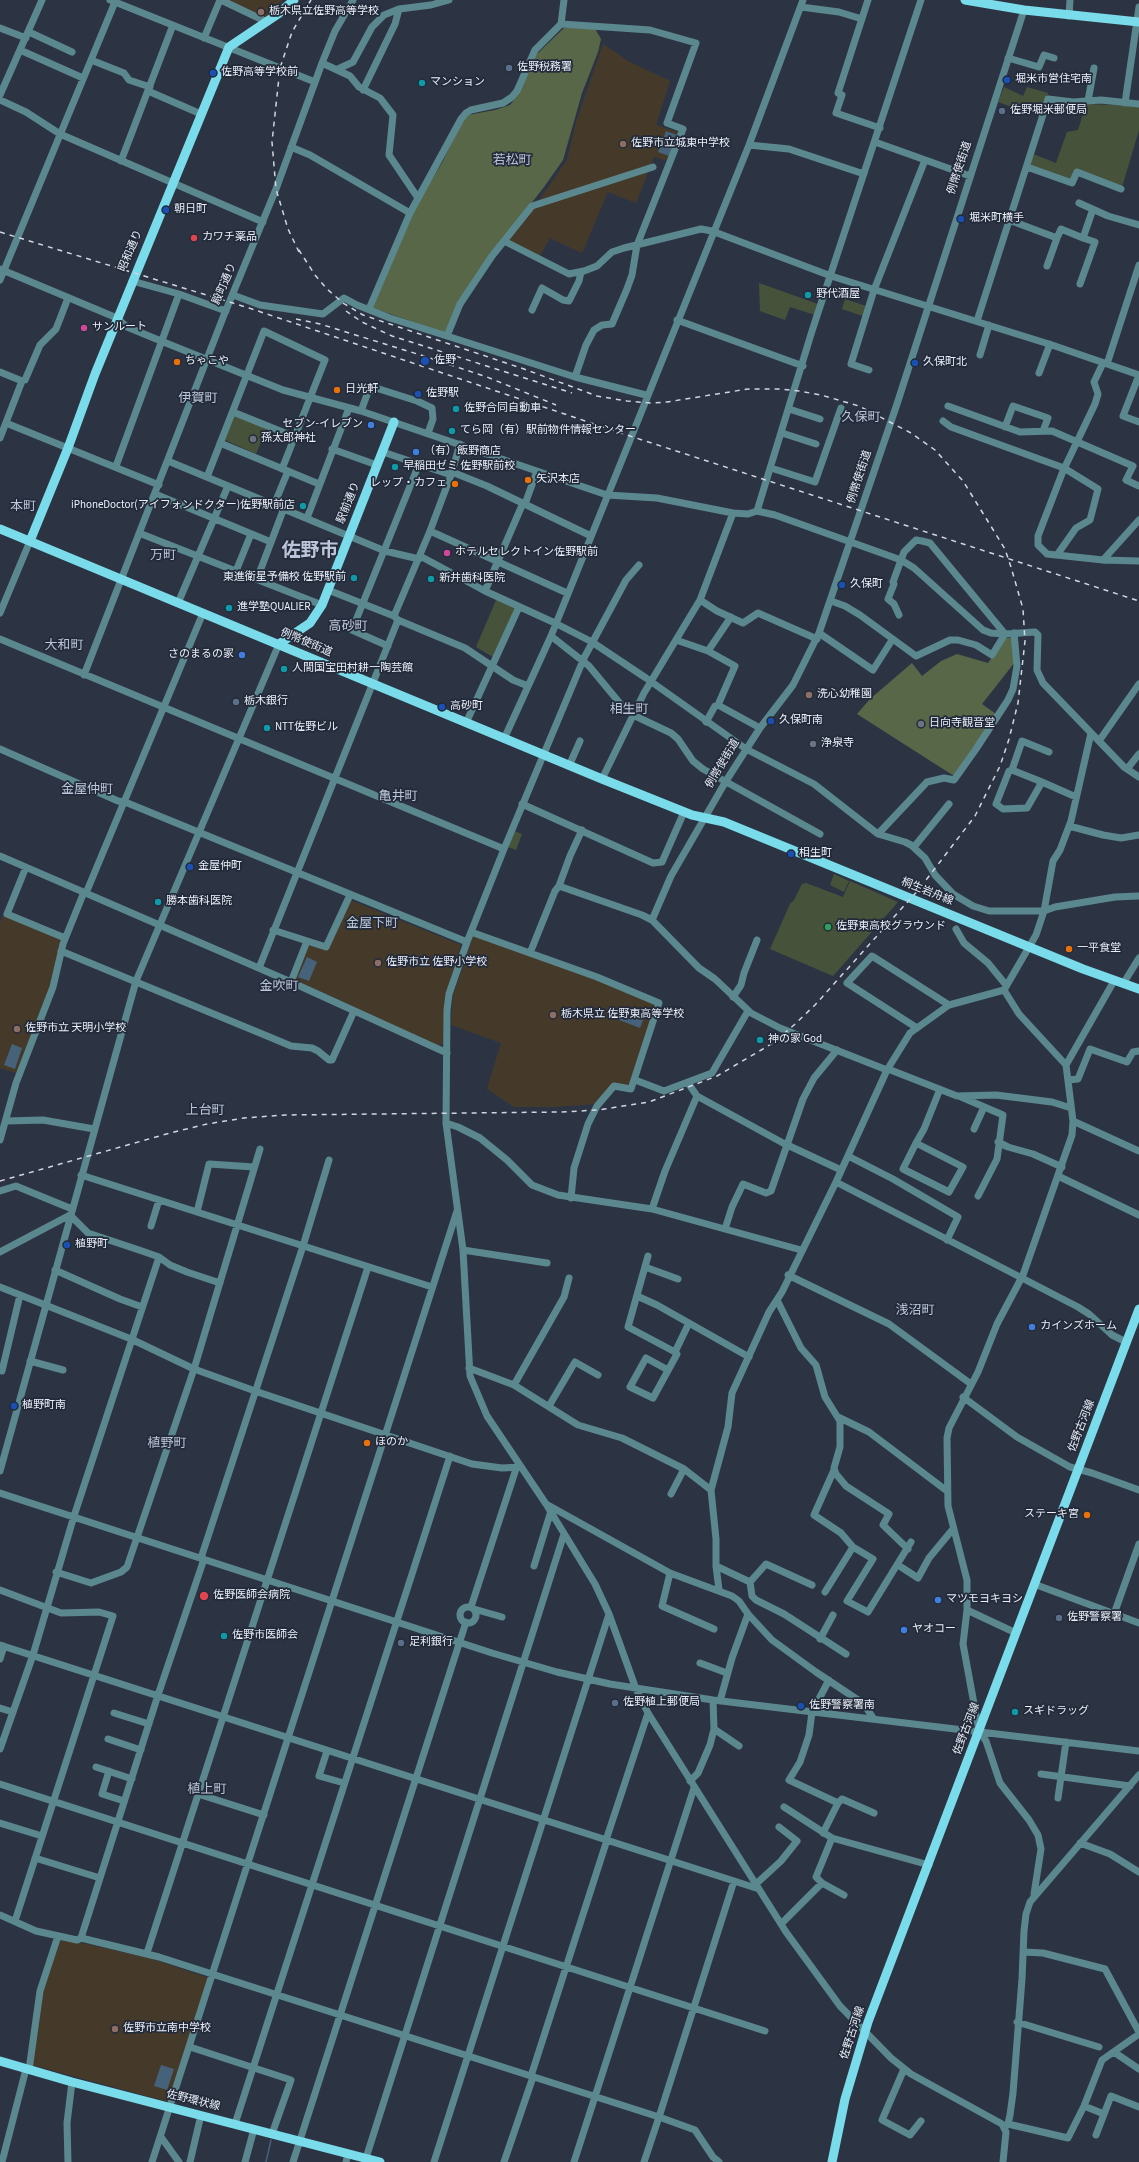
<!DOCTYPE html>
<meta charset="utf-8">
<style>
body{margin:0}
canvas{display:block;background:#2c3444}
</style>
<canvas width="1139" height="2162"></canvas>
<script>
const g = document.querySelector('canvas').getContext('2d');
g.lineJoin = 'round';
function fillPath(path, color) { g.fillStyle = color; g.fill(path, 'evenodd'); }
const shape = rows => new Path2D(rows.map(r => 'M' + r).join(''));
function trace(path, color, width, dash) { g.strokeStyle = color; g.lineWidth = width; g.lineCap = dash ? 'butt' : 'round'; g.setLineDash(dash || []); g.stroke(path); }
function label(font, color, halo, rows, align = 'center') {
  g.font = font + ' "Source Sans 3","Noto Sans JP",sans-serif'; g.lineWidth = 3.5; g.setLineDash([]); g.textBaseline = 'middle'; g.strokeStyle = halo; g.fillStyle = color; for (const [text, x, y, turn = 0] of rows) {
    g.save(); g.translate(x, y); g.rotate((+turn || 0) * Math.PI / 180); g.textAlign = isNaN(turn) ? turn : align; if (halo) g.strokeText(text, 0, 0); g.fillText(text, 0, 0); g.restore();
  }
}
fillPath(shape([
 [223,0,283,0,265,19],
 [603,44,628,61,670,81,656,125,678,132,669,161,654,157,636,203,608,192,582,253,550,238,540,256,509,241,509,239,533,209,567,160,577,119],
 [350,900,461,945,445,996,443,1043,438,1046,294,979,309,944,324,949],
 [3,915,61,939,49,989,16,1073,0,1068,0,923],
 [478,935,656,1003,631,1086,613,1084,596,1104,555,1107,514,1107,487,1089,501,1043,451,1025,453,995,473,937],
 [60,1940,87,1944,149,1958,209,1978,169,2102,32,2065,43,1992]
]), '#453a2a');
fillPath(shape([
 [1004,87,1023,96,1027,87,1048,93,1041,114,1019,106,1017,109,998,102],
 [1086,104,1139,106,1139,130,1122,187,1076,170,1071,181,1029,166,1033,154,1056,163,1067,132,1078,130],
 [759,283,818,304,815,315,790,307,785,320,760,311],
 [845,299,866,306,863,316,842,309],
 [233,413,267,427,256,454,225,440],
 [497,598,518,608,493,657,476,647],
 [514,831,522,834,516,850,508,847],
 [834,874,849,881,844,892,830,885],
 [850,881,898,902,833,976,770,949,790,904,794,900,802,884,806,883,843,897]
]), '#46533a');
fillPath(shape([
 [594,27,601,39,598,52,582,93,563,160,544,187,484,264,448,334,373,308,416,206,443,161,460,125,468,115,495,110,510,105,519,94,537,54,564,28],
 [1006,638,1013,638,1015,662,982,704,996,714,954,776,857,714,870,699,912,663,922,676,941,661,957,654,988,663]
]), '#586748');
fillPath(shape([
 [666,131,677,135,669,156,658,152],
 [307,957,317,962,309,981,298,977],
 [624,1007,645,1015,640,1028,619,1020],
 [12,1044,22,1048,15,1069,4,1065],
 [161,2065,174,2069,167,2090,154,2086]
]), '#46627b');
trace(shape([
 [266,2162,271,2140]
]), '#46627b', 1.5);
trace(shape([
 [110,0,315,82],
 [221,0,267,22],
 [868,0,838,93,842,95,836,113,880,128],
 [801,7,839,12,862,19],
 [1069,16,1070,0],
 [561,24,650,30,696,43,667,123,683,129,637,245,632,275,627,289,612,324,602,325,594,330,586,345,575,377],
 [0,28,26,38],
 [29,32,72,52],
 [204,38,220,0],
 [20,50,83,78],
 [1008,58,1039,67,1044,55,1054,58],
 [91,60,124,73,129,80,150,87],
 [322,63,350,76,359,87,380,98,393,115,389,155,418,198],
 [338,69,353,62,372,27,384,15,399,9,431,5,449,0],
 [363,90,395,24,399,9],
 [148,91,201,114],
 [0,95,42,0],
 [0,100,26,112,60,134,263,222],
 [1088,101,1094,68],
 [1125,103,1139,7],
 [875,142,970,176],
 [749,145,789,149,864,174],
 [291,147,310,155,410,213],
 [121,161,173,25],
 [1027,167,1072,183,1077,172,1121,189],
 [1079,203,1108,216,1139,225],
 [1009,220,1057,238,1061,229,1083,238,1093,209],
 [504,241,569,274,584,271,597,266,612,252,624,248,701,229,712,231,831,276,1052,345,1139,375,1123,416,1139,422],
 [1047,266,1057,238],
 [0,269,117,318,127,327,161,341,283,390,361,411,607,495,657,498,733,513,748,514,757,511,775,515,901,560,914,568,983,630,991,633,1005,634,1035,632,1038,635,1037,670,1043,683,1124,767,1139,777],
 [0,280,115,2],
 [132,281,179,294,226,311],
 [1080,284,1095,242,1083,238],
 [233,295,260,305,323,314,344,298,357,305,390,318,447,336,575,377,646,395],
 [369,309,410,213,461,119,466,113,471,110,503,103,512,97,517,91,535,50,561,24,564,0],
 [532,310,542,288,563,300,569,301,579,281,581,272],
 [677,320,803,366],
 [977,321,1048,99,1073,102,1101,100,1139,104],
 [447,336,460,304,492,256,532,206,653,167],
 [980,355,989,325],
 [1103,363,1094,382,1098,394,1095,404,1063,471,1038,536,1038,545,1047,554,1103,560,1139,561],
 [1107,364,1139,265],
 [869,370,851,364,874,290,925,160],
 [0,372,22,381],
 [1039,373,1050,344],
 [948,406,1020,432,1052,431,1133,466,1126,480,1139,486],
 [789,409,820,419],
 [361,411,368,392,376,388,417,401,432,408,433,419,428,433],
 [233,412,295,437],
 [943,421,951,427,1064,468,1098,489,1090,520,1076,528,1057,555],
 [6,423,159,485],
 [1005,427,1013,406,1048,418,1043,431],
 [782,433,816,444],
 [0,438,22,381,25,380,40,345,56,329,68,298],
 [220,443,319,484],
 [332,449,377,465],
 [383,452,451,475],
 [168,461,385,551,419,559],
 [116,466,179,294],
 [771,468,815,482,841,408],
 [452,472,487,486,591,536],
 [207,477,264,331,325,360,282,469],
 [155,494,271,542],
 [525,504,537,471],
 [274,505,288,471],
 [757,511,812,331,921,0],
 [307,518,349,408],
 [430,531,567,593],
 [139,533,322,605],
 [420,556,485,591,555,623,592,642,646,678,746,749,814,784,878,834,905,842,911,845,925,858,935,875,953,894,973,906,989,911,1044,911,1055,907,1115,897,1139,896],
 [1103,560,1139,520],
 [639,565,626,580,584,658,504,849,467,942,449,994,447,1010,446,1123,463,1250,470,1376,487,1416,546,1504,595,1584,609,1614,636,1689,648,1713,786,1932,840,2006,891,2058,911,2074,1002,2124,1006,2132,1003,2162],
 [236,571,251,534],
 [257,579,284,508],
 [328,590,394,616,398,620,465,648,513,680,528,686],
 [485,591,523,503],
 [700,600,717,611,743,623,758,613,817,639],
 [831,601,845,606,860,615,916,656,950,640,958,640,976,645,992,655,1005,634,930,543,922,541,916,540,904,552,893,582,894,584,888,599,894,604,899,615],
 [178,603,228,486],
 [0,613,30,541],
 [394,616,430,531,451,475,460,444],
 [819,633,873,670,892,640],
 [551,636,589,666,623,707,633,715,671,733,678,739,693,761,703,769,820,834],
 [0,639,504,849],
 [676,640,708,651,735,666,718,705,715,706,706,722],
 [388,646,352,630,419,464],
 [708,651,731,617],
 [84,675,224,315,276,189,322,63,335,31,353,0],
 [718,705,760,728],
 [466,723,519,607],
 [504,739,551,636,749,145,803,0],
 [1099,741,1139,684],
 [0,749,118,801,125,802,467,942],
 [569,766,580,741],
 [1127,769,1139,754],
 [1012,770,1022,741,1049,752],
 [602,779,644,693,700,600,733,513],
 [1042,782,1027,808,1003,809,996,804,1009,771,1012,770,1042,782,1076,797],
 [522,804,653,863,662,862,684,812],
 [1069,826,1103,835,1121,838,1139,835],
 [878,834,927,782,944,778,954,780,976,749,1008,700,1013,689,1017,666,1014,633],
 [914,847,949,804],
 [0,856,291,982,447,1053],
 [26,867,7,914,65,938],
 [559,886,642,915,652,920,699,968,715,979,751,1013,780,1028,887,1070],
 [86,893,203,613],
 [652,920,671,876,726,781,760,728,793,685,819,633,897,404,1024,10],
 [956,929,964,943,988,963,1006,985],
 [273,930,326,947,350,895],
 [471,932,597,977,659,1003,631,1089,614,1086,597,1106,588,1124,574,1168,571,1198],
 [61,951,272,1038,291,1046,312,1048,318,1051,329,1060,332,1060,354,1011],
 [530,953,555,891,559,886,570,856,582,830],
 [259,968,398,620],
 [291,982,307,941],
 [1123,984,1139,958],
 [733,997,741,985,744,973,757,940],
 [917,1028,847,983,872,956,949,1005],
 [1066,1065,1114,981],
 [888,1069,957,1096,996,1095,1052,1102,1071,1108],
 [635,1080,664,1091,712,1073,748,1011],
 [1068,1080,1078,1079,1090,1049,1127,1062,1133,1052,1139,1051],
 [688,1083,697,1096,783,1143,841,1170],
 [961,1097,1003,1115,997,1159,978,1196],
 [6,1121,43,1120,94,1129],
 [1073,1121,1139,1151],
 [446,1123,458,1127,480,1138,507,1160,532,1185,558,1195,652,1209,801,1250],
 [974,1129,984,1107],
 [0,1140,16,1083,53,987,63,944,84,892],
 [998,1142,1008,1147,1033,1154,1062,1167],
 [916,1143,963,1167,949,1192,903,1169,916,1143,924,1129,940,1089],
 [848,1156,893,1179,958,1217,947,1240],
 [81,1175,432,1287],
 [1058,1176,1139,1215],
 [836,1182,1078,1307,1089,1314,1112,1335,1126,1342],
 [0,1191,16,1186,72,1209],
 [652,1209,665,1171,697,1096],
 [197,1212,209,1164,254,1167],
 [151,1226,159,1200],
 [725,1229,732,1207,743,1184,766,1193,771,1191,803,1099,814,1078,837,1050],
 [463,1250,547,1263],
 [0,1252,70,1215,88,1233,142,1251,159,1257,170,1265,187,1272,220,1283],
 [648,1256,628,1327,675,1352],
 [645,1267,678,1279],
 [55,1270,120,1299,142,1307],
 [788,1275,889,1324,971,1384],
 [0,1287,131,1339,194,1369,255,1391,472,1464,502,1468,521,1467],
 [637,1296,657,1305,749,1357],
 [777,1300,801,1348,816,1365,825,1397,840,1421,840,1447,834,1468,836,1474,846,1486,889,1514,883,1525,908,1549],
 [30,1361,63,1370],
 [469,1368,514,1385,578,1425,622,1438,684,1469,711,1490],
 [668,1370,646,1358,630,1387,653,1398,677,1354,675,1352,689,1323],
 [2,1371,20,1295],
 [514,1385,564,1297,569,1278],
 [963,1397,1017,1437,1070,1467,1092,1473,1139,1490],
 [549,1406,575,1362,598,1375],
 [838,1417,869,1432,947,1491],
 [834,1470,814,1515,841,1533,853,1547,873,1559,847,1601,868,1612,911,1542],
 [0,1471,136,981,279,644],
 [0,1493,492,1653,557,1672,610,1684,713,1700,1139,1751],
 [671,1494,684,1469],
 [546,1504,670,1573,732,1596,739,1601,748,1614,772,1640,816,1672,864,1704,873,1718],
 [201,1558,303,1246,329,1160],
 [898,1565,918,1578,929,1558,953,1529],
 [534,1566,551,1511],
 [716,1566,750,1582,766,1564,812,1585],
 [56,1572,91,1583,121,1572,127,1567,194,1369,260,1149],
 [670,1573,662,1606,714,1629],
 [750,1582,752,1596,756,1600,784,1614,846,1654],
 [1034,1584,1139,1623],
 [0,1590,61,1613,99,1612,113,1616,15,1921],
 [719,1590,716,1566,716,1539,711,1490,728,1427,732,1393,769,1312,782,1292,836,1182,887,1070,910,1033,949,1005,1004,990],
 [825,1592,853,1547],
 [471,1607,516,1469],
 '460 1615a8 8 0 1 1 16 0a8 8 0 1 1-16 0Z',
 [474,1609,502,1617],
 [967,1610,1016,1633],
 [1114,1614,1139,1544],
 [820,1639,833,1615],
 [0,1645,759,1889],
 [0,1659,4,1646],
 [700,1663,727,1673],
 [829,1680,812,1712,809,1735,800,1762,789,1780,838,1803],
 [720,1701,732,1658,748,1614],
 [0,1708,13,1712],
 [114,1713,149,1724],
 [714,1729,739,1746],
 [108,1739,141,1750],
 [0,1749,33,1655,74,1516,159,1257],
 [327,1751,319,1776,344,1783],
 [96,1767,132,1779],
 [109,1771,102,1794,124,1801],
 [1041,1774,1130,1786],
 [690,1781,698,1773,710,1745,714,1729,713,1700],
 [0,1784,765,2031],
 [198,1794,264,1815],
 [1058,1798,1066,1742],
 [784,1807,832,1838,929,1865],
 [0,1823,42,1836],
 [823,1833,838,1803,842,1799,874,1813],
 [832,1838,816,1877,822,1883,844,1895],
 [606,1840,648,1713],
 [1080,1843,1110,1854,1139,1872],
 [35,1858,100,1878],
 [756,1884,781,1861,797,1841,779,1827],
 [1034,1894,1041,1849,1038,1835,1029,1820,1000,1783,986,1741,979,1731,963,1644,967,1610,967,1580,948,1506,947,1438,949,1428,978,1372,997,1324,1023,1275,1072,1135,1073,1121,1066,1065,1019,1014,1004,990,1036,935,1044,911,1053,861,1060,850,1071,821,1091,733],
 [0,1915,36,1931,77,1940,81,1938,159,1957,659,2117,644,2162],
 [781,1924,822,1883],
 [81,1938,158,1695,204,1559],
 [1023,1952,1043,1953,1105,1969,1139,2032],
 [147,1953,368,1267],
 [1017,2022,1099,2047],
 [190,2047,291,2080,272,2134],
 [1114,2052,1139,2069],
 [904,2069,882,2120,910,2135,921,2121],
 [29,2070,40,1991,58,1936],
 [531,2076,607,1840],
 [1084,2106,1104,2114],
 [235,2124,450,1456],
 [1008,2124,1068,2138,1084,2106,1102,2060,1139,2034],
 [1004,2128,1008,2124,1010,2115,1013,2093,1022,1979,1024,1931,1026,1914,1030,1902,1139,1775],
 [1096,2135,1111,2096,1139,2107],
 [161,2137,179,2162],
 [366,2158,564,1534],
 [2,2162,26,2069],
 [68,2162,67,2123,72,2082],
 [152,2162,457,1211],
 [190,2162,201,2115],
 [245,2162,254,2129],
 [293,2162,466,1622],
 [346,2162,348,2154],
 [434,2162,609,1614],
 [504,2162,533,2077],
 [574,2162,694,1788],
 [719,2162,713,2157,695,2130,659,2117,734,1881]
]), '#5b888f', 7);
trace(shape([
 [965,0,1024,10,1139,22],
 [0,529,602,779,692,815,724,822,1083,969,1139,989],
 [30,541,68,448,95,374,229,47,278,14,294,0],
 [279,644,310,623,322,605,394,422],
 [0,2061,72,2082,380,2162],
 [832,2162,845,2099,868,2022,1139,1309]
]), '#7adceb', 9);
trace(shape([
 [0,232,249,308,630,436,1139,601],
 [299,252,288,229,276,189,272,142,280,68,292,32,311,0],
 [346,311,362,322,392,336,572,393],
 [296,319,320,324,427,357,487,377,556,405],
 [0,1181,170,1133,207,1124,244,1118,285,1115,561,1112,598,1110,649,1102,717,1076,773,1043,794,1025,815,1005,920,888,975,816,1000,766,1009,739,1018,703,1025,641,1023,609,1011,567,1005,549,963,481,935,450,911,433,859,406,821,395,799,391,779,389,748,389,667,402,651,403,627,401,597,396,524,369,363,315,343,303,327,289,315,275,297,247]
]), '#d0d5e0', 1.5, [5, 5]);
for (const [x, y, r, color] of [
 [261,12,4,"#8d6e63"],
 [509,68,4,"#5c6f8a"],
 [213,73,4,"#1a4fb4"],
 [1007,80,4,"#1a4fb4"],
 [422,83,4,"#0f9aa8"],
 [1002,111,4,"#5c6f8a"],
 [623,144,4,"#8d6e63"],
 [166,210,4,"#1a4fb4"],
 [961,219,4,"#1a4fb4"],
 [194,238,4,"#e0444e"],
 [808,295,4,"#0f9aa8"],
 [84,328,4,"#d1479c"],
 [425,361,5,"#1a4fb4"],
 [177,362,4,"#e8710a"],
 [915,363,4,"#1a4fb4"],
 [337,390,4,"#e8710a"],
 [418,394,4,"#1a4fb4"],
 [456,409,4,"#0f9aa8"],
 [371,425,4,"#3f7fe0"],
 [452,431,4,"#0f9aa8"],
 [253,439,4,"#6b7280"],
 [416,452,4,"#3f7fe0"],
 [395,467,4,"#0f9aa8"],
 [528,480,4,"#e8710a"],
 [455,484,4,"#e8710a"],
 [303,506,4,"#0f9aa8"],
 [447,553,4,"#d1479c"],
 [354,578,4,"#0f9aa8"],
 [431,579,4,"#0f9aa8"],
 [842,585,4,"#1a4fb4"],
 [229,608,4,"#0f9aa8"],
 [242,655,4,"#3f7fe0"],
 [284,669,4,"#0f9aa8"],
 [809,695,4,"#8d6e63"],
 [236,702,4,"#5c6f8a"],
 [442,707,4,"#1a4fb4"],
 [771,721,4,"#1a4fb4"],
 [921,724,4,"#6b7280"],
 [267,728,4,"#0f9aa8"],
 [813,744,4,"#6b7280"],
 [791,854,4,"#1a4fb4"],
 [190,867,4,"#1a4fb4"],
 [158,902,4,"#0f9aa8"],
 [828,927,4,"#2e9e5b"],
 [1069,949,4,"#e8710a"],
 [378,963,4,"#8d6e63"],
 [553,1015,4,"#8d6e63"],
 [17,1029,4,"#8d6e63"],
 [760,1040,4,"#0f9aa8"],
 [67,1245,4,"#1a4fb4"],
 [1032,1327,4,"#3f7fe0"],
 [14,1406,4,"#1a4fb4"],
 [367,1443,4,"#e8710a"],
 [1087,1515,4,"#e8710a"],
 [204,1596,5,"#e0444e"],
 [938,1600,4,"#3f7fe0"],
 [1059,1618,4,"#5c6f8a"],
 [904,1630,4,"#3f7fe0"],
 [224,1636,4,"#0f9aa8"],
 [401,1643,4,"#5c6f8a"],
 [615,1703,4,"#5c6f8a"],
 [801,1706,4,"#1a4fb4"],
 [1015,1712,4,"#0f9aa8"],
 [115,2029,4,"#8d6e63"]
]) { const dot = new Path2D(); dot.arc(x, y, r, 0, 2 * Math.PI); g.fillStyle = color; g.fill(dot); trace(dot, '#232a39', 1.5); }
label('11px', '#eaeff9', '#232a39', [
 ["栃木県立佐野高等学校",269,12],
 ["佐野税務署",517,68],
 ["佐野高等学校前",221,73],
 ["堀米市営住宅南",1015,80],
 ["マンション",430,83],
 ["佐野堀米郵便局",1010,111],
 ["佐野市立城東中学校",631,144],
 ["朝日町",174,210],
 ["堀米町横手",969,219],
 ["カワチ薬品",202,238],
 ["野代酒屋",816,295],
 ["サンルート",92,328],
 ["佐野",434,361],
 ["ちゃこや",185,362],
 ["久保町北",923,363],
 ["日光軒",345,390],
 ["佐野駅",426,394],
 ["佐野合同自動車",464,409],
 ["セブン-イレブン",363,425,"right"],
 ["てら岡（有）駅前物件情報センター",460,431],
 ["孫太郎神社",261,439],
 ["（有）飯野商店",424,452],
 ["早稲田ゼミ 佐野駅前校",403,467],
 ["矢沢本店",536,480],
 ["レップ・カフェ",447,484,"right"],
 ["iPhoneDoctor(アイフォンドクター)佐野駅前店",295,506,"right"],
 ["ホテルセレクトイン佐野駅前",455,553],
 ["東進衛星予備校 佐野駅前",346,578,"right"],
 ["新井歯科医院",439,579],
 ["久保町",850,585],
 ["進学塾QUALIER",237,608],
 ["さのまるの家",234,655,"right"],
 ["人間国宝田村耕一陶芸館",292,669],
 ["洗心幼稚園",817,695],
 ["栃木銀行",244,702],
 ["高砂町",450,707],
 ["久保町南",779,721],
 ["日向寺観音堂",929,724],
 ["NTT佐野ビル",275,728],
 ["浄泉寺",821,744],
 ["相生町",799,854],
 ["金屋仲町",198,867],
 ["勝本歯科医院",166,902],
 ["佐野東高校グラウンド",836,927],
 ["一平食堂",1077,949],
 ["佐野市立 佐野小学校",386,963],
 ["栃木県立 佐野東高等学校",561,1015],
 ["佐野市立 天明小学校",25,1029],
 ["神の家 God",768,1040],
 ["植野町",75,1245],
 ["カインズホーム",1040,1327],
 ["植野町南",22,1406],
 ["ほのか",375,1443],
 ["ステーキ宮",1079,1515,"right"],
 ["佐野医師会病院",213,1596],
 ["マツモヨキヨシ",946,1600],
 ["佐野警察署",1067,1618],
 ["ヤオコー",912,1630],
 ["佐野市医師会",232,1636],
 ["足利銀行",409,1643],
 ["佐野植上郵便局",623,1703],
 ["佐野警察署南",809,1706],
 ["スギドラッグ",1023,1712],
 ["佐野市立南中学校",123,2029]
], 'left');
label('11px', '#eaeff9', '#232a39', [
 ["例幣使街道",960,168,-72],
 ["昭和通り",131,251,-67],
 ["殿町通り",225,284,-67],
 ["例幣使街道",860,477,-72],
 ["駅前通り",349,503,-68],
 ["例幣使街道",306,643,23],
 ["例幣使街道",723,764,-59],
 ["桐生岩舟線",927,892,22],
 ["佐野古河線",1082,1426,-69],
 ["佐野古河線",967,1729,-69],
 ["佐野古河線",853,2033,-72],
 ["佐野環状線",193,2101,14]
]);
label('13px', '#bcc6da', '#232a39', [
 ["若松町",512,161],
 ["伊賀町",198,399],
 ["久保町",861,418],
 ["本町",23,507],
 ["万町",163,556],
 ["高砂町",348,627],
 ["大和町",64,646],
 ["相生町",629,710],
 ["金屋仲町",87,790],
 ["亀井町",398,797],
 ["金屋下町",372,924],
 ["金吹町",279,987],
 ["上台町",205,1111],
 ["浅沼町",915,1311],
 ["植野町",167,1444],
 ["植上町",207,1790]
]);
label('bold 19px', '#bcc6da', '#232a39', [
 ["佐野市",310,552]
]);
</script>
